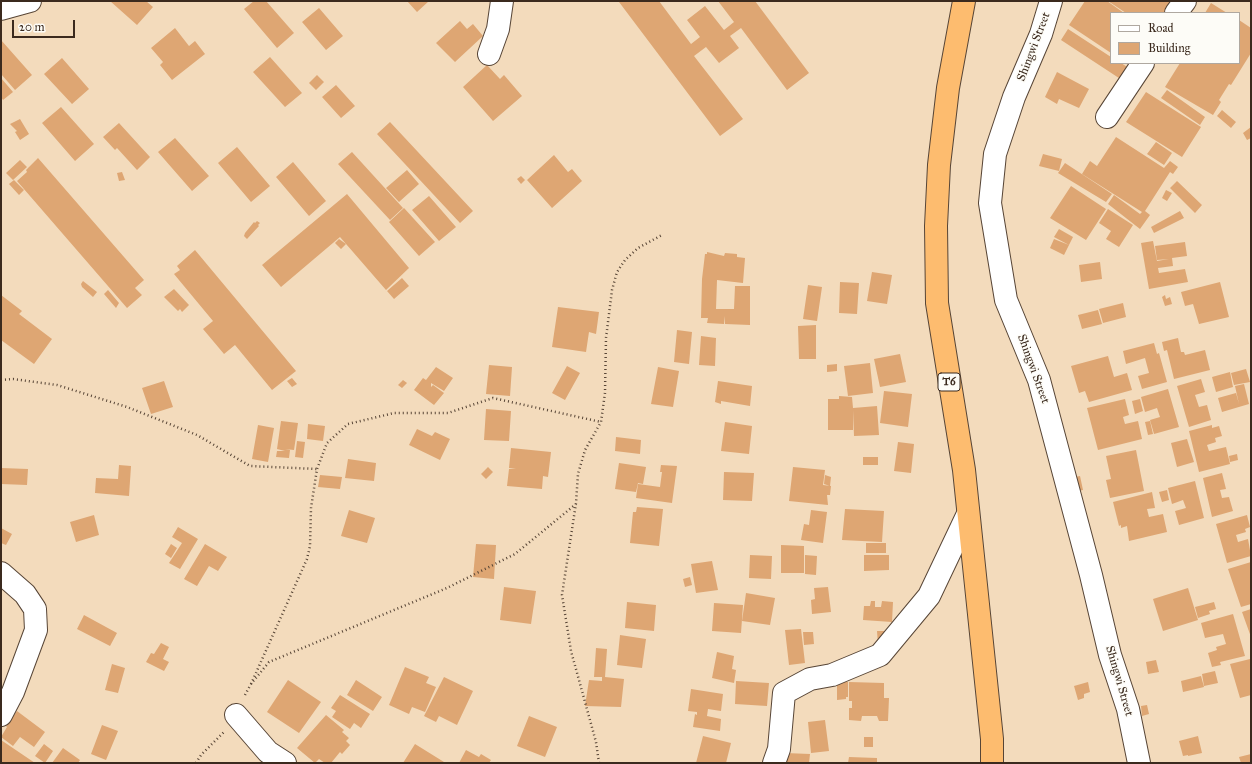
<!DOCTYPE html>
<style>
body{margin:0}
#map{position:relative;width:1252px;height:764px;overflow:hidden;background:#f3dbbc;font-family:"IM FELL Great Primer",serif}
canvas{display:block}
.frame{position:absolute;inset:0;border:2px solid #3b2a1e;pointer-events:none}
.legend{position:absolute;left:1110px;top:12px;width:130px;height:52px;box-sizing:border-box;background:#fdfcf7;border:1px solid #afa8a0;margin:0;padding:5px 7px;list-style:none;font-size:12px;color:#3b2a1e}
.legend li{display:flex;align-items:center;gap:8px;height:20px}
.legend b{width:20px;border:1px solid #afa8a0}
.scale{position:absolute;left:12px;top:20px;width:63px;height:18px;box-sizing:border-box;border:2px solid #3b2a1e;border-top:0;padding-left:5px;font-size:12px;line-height:14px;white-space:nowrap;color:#3b2a1e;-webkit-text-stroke:3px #fdfcf7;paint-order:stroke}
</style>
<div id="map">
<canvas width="1252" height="764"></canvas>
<div class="frame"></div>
<ul class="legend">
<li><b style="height:5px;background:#fff"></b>Road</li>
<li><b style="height:11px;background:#dea673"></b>Building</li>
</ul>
<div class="scale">20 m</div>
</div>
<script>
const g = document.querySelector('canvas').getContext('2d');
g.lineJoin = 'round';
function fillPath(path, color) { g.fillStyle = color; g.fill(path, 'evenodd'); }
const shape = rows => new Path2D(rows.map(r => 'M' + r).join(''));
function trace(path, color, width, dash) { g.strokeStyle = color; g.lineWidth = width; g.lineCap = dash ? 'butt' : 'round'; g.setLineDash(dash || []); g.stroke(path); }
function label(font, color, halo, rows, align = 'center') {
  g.font = font + ' "IM FELL Great Primer",serif'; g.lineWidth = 3; g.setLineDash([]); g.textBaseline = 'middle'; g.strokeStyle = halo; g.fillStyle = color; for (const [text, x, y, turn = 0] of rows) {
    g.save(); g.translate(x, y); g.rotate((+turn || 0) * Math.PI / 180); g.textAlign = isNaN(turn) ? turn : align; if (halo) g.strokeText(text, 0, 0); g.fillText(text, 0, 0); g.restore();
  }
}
fillPath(shape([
 [110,1,146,1,153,7,137,25],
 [254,1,266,1,294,33,277,48,244,9],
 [407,1,429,1,417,12],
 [621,1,659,1,691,44,700,37,687,20,705,6,724,30,734,22,718,1,755,1,809,73,787,90,741,28,730,36,739,48,719,63,706,47,694,56,743,119,720,136,619,2],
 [1085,1,1107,1,1124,13,1111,13,1111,53,1069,25],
 [1108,1,1173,1,1165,13,1126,13],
 [1211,3,1227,13,1205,13],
 [319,8,343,36,326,50,302,22],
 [1239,20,1251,28,1251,53,1231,85,1229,84,1219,100,1221,102,1213,115,1165,87,1180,63,1239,63],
 [460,21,467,29,473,24,483,36,455,62,436,43],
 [175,28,189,46,195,41,205,54,172,80,160,65,163,62,151,48],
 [1068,29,1111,57,1111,63,1121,63,1132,70,1125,82,1061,40],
 [1,40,32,75,15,90,1,74],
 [270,57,302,93,285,107,253,72],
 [62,58,89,89,72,104,44,74],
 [487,65,500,79,504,75,522,96,493,121,463,87],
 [1057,72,1089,89,1079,108,1059,99,1057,104,1045,97],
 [317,75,324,82,316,90,309,83],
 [1,78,13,92,3,100,1,97],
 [336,85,355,106,341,118,322,97],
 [1167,90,1205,117,1200,125,1161,98],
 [1146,92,1201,127,1182,157,1126,122],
 [61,107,94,144,75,161,42,123],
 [1222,110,1236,122,1231,128,1217,116],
 [20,119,29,134,20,140,15,132,17,131,10,124],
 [390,122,473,211,460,223,377,134],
 [119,123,150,157,137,170,117,148,115,150,103,137],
 [1251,127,1251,138,1247,140,1243,133],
 [1116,137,1164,168,1170,161,1178,167,1173,174,1170,172,1145,211,1150,215,1140,229,1108,204,1114,195,1140,214,1142,212,1082,174,1090,161,1097,166],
 [175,138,209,176,192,191,158,152],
 [1156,142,1172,153,1164,165,1147,154],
 [237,147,270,186,251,202,218,163],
 [352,152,403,208,390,220,338,164],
 [1043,154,1062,159,1059,171,1039,166],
 [554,155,568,172,572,169,582,181,552,208,527,180],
 [38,158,144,280,135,288,142,295,127,308,17,181,27,172,26,170],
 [20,160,27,167,13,180,6,173],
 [293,162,326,201,309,216,276,177],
 [1065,163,1112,194,1106,202,1058,173],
 [407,170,419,184,399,202,386,188],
 [122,172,125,180,119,181,117,173],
 [521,176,525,180,521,184,517,179],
 [14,180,24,190,19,195,9,184],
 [1177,181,1202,205,1195,213,1170,188],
 [1071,186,1106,209,1086,240,1050,218],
 [1166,190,1172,193,1167,201,1162,198],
 [347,194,409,268,386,290,340,237,281,287,262,265],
 [429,196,456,227,439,241,412,210],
 [404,208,435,242,419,256,389,222],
 [1108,209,1133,225,1119,247,1106,239,1111,231,1099,223],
 [1180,211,1184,218,1154,233,1151,227],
 [257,221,260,223,258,225,259,226,247,239,244,236,245,233,254,222,255,223],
 [1059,229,1073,237,1069,245,1054,237],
 [339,239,346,244,341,249,335,243],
 [1054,239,1069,245,1064,255,1050,248],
 [1153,241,1157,261,1169,259,1157,260,1155,246,1185,242,1187,256,1172,258,1173,266,1158,268,1159,273,1185,269,1188,282,1149,289,1141,243],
 [195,250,296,371,272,390,235,345,224,354,203,329,213,321,174,274,180,270,177,266],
 [707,252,724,256,725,253,737,254,737,257,745,258,743,283,717,280,716,309,734,309,735,286,750,286,750,325,725,324,725,316,724,324,707,323,708,318,701,318,702,279,709,280,702,279,705,254,707,254],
 [1100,262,1102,279,1081,282,1079,265],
 [872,272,892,275,887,304,867,301],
 [402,278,409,286,394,299,387,291],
 [83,281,97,292,93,297,82,287,81,284],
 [840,282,859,283,857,314,839,313],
 [1220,282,1229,317,1199,324,1193,304,1185,306,1181,292],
 [808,285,822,287,817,321,803,319],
 [174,289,189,305,182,312,180,309,178,311,164,297],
 [108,290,119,303,116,308,104,294],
 [1,295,22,311,19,314,52,339,34,364,1,340],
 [1165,295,1166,299,1170,297,1172,304,1165,306,1162,297],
 [1123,303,1126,317,1103,323,1099,309],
 [558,307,599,312,596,334,589,332,586,352,552,347],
 [1098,310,1102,324,1082,329,1078,315],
 [816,325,816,359,799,359,798,326],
 [677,330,692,332,689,364,674,362],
 [701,336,716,338,715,366,699,365],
 [1178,338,1181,352,1184,352,1185,355,1205,350,1210,370,1174,379,1167,350,1164,351,1162,342],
 [1154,343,1157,354,1159,353,1167,382,1142,389,1138,376,1149,373,1145,358,1126,364,1123,351],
 [900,354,906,382,880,387,874,359],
 [1108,356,1114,377,1127,373,1132,390,1089,402,1085,391,1079,393,1071,366],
 [870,363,873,393,848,396,844,366],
 [837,364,837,371,827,372,827,365],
 [489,365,512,367,510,396,486,394],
 [567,366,580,373,565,400,552,393],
 [436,367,453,378,444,391,431,383,431,387,433,385,444,393,434,405,414,390,423,378,426,380],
 [658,367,679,371,673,407,651,404],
 [1246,369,1250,382,1234,385,1231,373],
 [1230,372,1233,387,1216,392,1212,377],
 [292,378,297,384,292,387,287,381],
 [1201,379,1205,392,1195,395,1199,407,1207,405,1211,420,1189,427,1177,386],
 [403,380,407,383,402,388,398,385],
 [164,381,173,407,151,414,142,388],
 [718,381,752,386,750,406,721,401,721,404,715,402],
 [1244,384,1249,404,1222,412,1218,398,1236,393,1239,404,1235,386],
 [1168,389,1179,427,1154,434,1150,420,1160,417,1157,408,1145,412,1141,397],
 [884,391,912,394,908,427,880,423],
 [839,396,852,397,853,408,877,406,879,435,854,436,853,410,853,430,828,430,828,399,839,399],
 [1125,399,1129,415,1123,417,1125,424,1138,421,1142,439,1098,450,1087,408],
 [1140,399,1143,411,1135,414,1132,401],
 [486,409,511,411,509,441,484,440],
 [281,421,298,423,294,450,285,449,290,450,289,458,276,457,277,451,285,451,277,449],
 [1150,421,1153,434,1148,435,1145,422],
 [725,422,752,426,749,454,721,451],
 [308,424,325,426,323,441,307,439],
 [258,425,274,428,268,462,252,459],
 [1212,425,1212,428,1219,426,1222,436,1215,438,1216,442,1207,445,1209,451,1226,447,1230,464,1199,472,1189,431],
 [417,429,432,436,435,432,450,439,440,460,409,445],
 [616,437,641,440,640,454,615,451],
 [1187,439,1194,462,1177,467,1171,443],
 [297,441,305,442,303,458,295,457],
 [898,442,914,444,911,473,894,471],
 [511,448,551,452,548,477,543,476,542,489,507,486,509,469,516,469,509,468],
 [1136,450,1144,491,1110,498,1106,480,1111,479,1106,456],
 [1237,454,1238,460,1230,462,1229,456],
 [863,457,878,457,878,465,863,465],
 [348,459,376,463,374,481,345,478],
 [619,463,646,467,643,484,638,483,636,492,615,489],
 [119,465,131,466,129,496,95,493,96,478,118,479],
 [661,465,677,466,672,503,636,498,638,484,660,487,662,472,660,472],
 [488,467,493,472,486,479,481,474],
 [793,467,825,470,823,485,831,486,830,495,827,495,828,505,789,501],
 [1,468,28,469,27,485,1,484],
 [724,472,754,473,752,501,723,500],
 [1222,473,1226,489,1220,490,1222,498,1229,497,1233,511,1212,517,1203,478],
 [320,475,342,477,340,489,318,487],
 [825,475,831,477,830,486,824,484],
 [1080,476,1083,490,1073,492,1070,478],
 [1195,481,1204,518,1179,525,1175,511,1186,508,1183,500,1172,504,1168,488],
 [1167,490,1169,500,1162,502,1159,492],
 [1152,492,1155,508,1147,509,1149,517,1163,514,1167,532,1129,541,1127,526,1121,528,1121,525,1119,526,1113,502],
 [637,507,663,509,659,546,630,543,633,512,636,512],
 [845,509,884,511,882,542,842,540],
 [349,510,375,518,367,543,341,536],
 [811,510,827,512,823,543,801,540,804,524,809,525],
 [94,515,99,535,76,542,70,522],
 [1247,515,1250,527,1245,529,1246,532,1236,535,1238,542,1248,539,1251,556,1227,563,1216,524],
 [178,527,198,539,180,569,169,563,182,543,172,537],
 [1,528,12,534,6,545,1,543],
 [866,543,886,543,886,553,866,553],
 [171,544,177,548,171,558,165,554],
 [205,544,227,557,218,571,209,566,197,586,184,579],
 [476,544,496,545,494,579,473,577],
 [781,545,804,546,804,573,781,573],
 [750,555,772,556,771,579,749,578],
 [805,555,817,556,816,575,805,574],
 [864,555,889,555,889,570,864,571],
 [712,561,718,590,696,593,691,564],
 [1251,562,1251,604,1241,607,1228,569],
 [690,577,692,585,685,587,683,579],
 [504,587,536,591,531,624,500,620],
 [828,587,831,612,812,614,811,600,815,599,814,588],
 [1188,588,1198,620,1163,631,1153,599],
 [746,593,775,598,770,625,742,621],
 [871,601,875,601,875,607,881,607,882,601,893,602,892,622,863,620,864,606,870,606],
 [627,602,656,605,654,631,625,628],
 [1214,602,1216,609,1209,611,1210,614,1198,618,1195,607],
 [714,603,743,605,741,633,712,631],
 [1251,609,1251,637,1242,612],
 [1233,614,1245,656,1220,662,1221,665,1212,667,1208,653,1217,650,1216,647,1226,644,1223,634,1205,638,1201,623],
 [84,615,117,633,110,646,77,629],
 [801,629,805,663,789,665,785,630],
 [877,631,885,631,886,644,878,645],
 [803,632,813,632,814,644,804,645],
 [620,635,646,639,642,668,617,665],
 [161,643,169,647,163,659,169,662,164,671,146,662,151,653,154,654],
 [596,648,607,649,605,677,624,679,621,707,585,706,589,680,602,681,602,677,594,677],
 [717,652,734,656,732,669,736,670,734,683,712,678],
 [1250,659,1251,695,1240,698,1230,664],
 [1156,660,1159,672,1148,674,1146,662],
 [112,664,125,668,118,693,105,690],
 [405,667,429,677,426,683,436,687,425,712,412,707,409,714,389,705],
 [1215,671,1218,683,1204,686,1202,674],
 [837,674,845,674,845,682,848,682,848,697,846,697,846,699,837,700],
 [1201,676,1204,687,1183,692,1181,681],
 [444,677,473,691,457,725,439,716,436,722,424,716],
 [288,680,321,702,299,733,267,712],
 [356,680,382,697,373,711,347,695],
 [736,681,769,683,767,706,735,704],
 [849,682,884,683,884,698,889,698,888,721,879,721,877,716,862,716,861,721,849,720,849,708,852,708,852,701,849,701],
 [1088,682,1090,692,1084,694,1084,698,1078,700,1074,686],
 [691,689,723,694,721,711,708,709,707,716,721,719,720,731,693,727,695,714,697,715,697,712,688,711],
 [340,695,370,714,361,728,354,723,350,729,332,717,336,711,331,708],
 [1147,705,1149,714,1142,716,1141,706],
 [17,711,45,732,34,747,20,737,13,746,1,737,7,727,6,726],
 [326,715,344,730,342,732,349,738,346,741,350,745,342,754,340,752,331,763,325,763,319,759,315,763,297,748],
 [529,716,557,727,545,757,517,746],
 [825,720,829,751,811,753,808,722],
 [102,725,118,731,106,760,91,754],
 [703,736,731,743,726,763,696,763],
 [1198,736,1202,753,1188,756,1188,755,1183,756,1179,741],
 [864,737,873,737,873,747,864,747],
 [1,740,35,763,1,763],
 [44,744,53,751,45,763,35,756],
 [415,744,444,762,443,763,403,763],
 [63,748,80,760,78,763,52,763],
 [466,750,479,757,481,754,491,760,489,763,459,763],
 [785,753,810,754,809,763,784,763],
 [1251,754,1251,763,1241,763,1239,757],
 [849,757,877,758,877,763,848,763]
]), '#dea673');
const minor = shape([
 [1051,1,1041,34,1014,97,995,154,990,203,1006,300,1039,380,1091,575,1110,655,1128,709,1139,763],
 [1,9,30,1],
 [1176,13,1185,1],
 [489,54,498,29,502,1],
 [1107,117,1143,63],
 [1,573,25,594,35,609,36,630,13,692,1,715],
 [236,715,268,752,285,763],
 [774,763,779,749,784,693,810,679,832,675,880,655,929,596,967,516]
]);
const highway = shape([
 [964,1,948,88,939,165,936,226,937,303,964,470,992,739,992,763]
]);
trace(minor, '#574536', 24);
trace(highway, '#574536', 24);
trace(shape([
 [1,380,13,379,57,385,127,407,197,435,250,466,317,469],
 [251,684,307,559,310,546,311,508,317,469,327,443,348,424,394,413,448,413,493,398,601,422],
 [245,695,251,684,269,662,447,588,515,554,576,504],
 [196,763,201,755,224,732],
 [599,763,596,742,571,651,562,595,576,503,578,474,585,450,601,422,605,393,606,338,612,290,617,272,625,260,638,248,662,235]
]), '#574536', 2.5, [1, 3]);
trace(minor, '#fff', 22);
trace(highway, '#fdbc6f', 22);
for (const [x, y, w] of [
 [949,382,22]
]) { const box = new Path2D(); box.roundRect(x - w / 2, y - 9, w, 18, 3); g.fillStyle = '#fdfcf7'; g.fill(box); trace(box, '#3b2a1e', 1); }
label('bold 11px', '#3b2a1e', null, [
 ["T6",949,382]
]);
label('12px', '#3b2a1e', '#fdfcf7', [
 ["Shingwi Street",1034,47,-69],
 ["Shingwi Street",1033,369,70],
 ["Shingwi Street",1119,681,74]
]);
</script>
